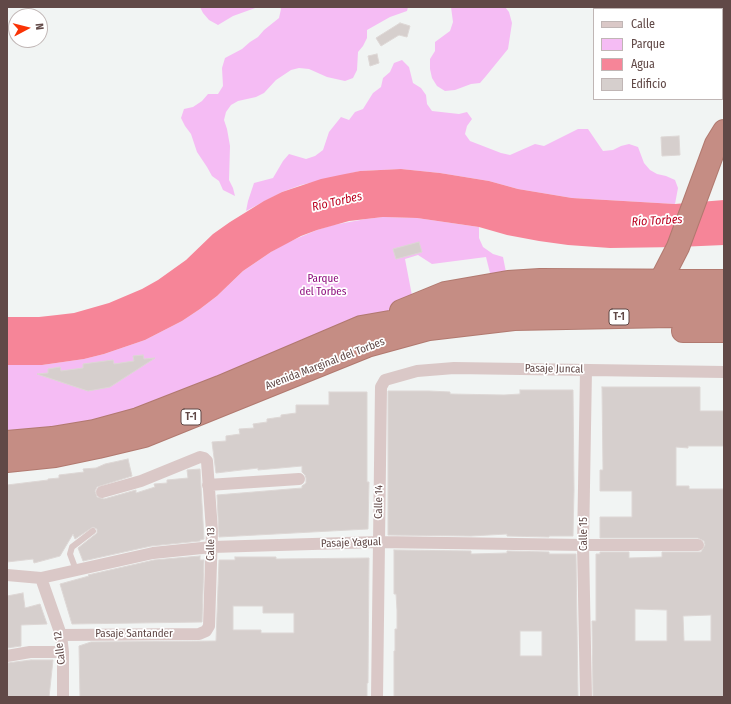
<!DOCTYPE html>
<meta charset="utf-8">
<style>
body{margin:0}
#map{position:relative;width:731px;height:704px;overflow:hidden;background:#f1f4f3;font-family:"Fira Sans Condensed",sans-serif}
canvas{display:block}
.frame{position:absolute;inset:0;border:8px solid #614947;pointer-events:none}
.legend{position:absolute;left:593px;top:8px;width:130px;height:92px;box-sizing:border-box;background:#fff;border:1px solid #c0b6b5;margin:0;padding:5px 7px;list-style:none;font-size:12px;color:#614947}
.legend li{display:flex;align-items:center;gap:8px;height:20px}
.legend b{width:20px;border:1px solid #c0b6b5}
.north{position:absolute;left:8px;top:8px;width:40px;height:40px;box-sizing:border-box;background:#fff;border:1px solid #c0b6b5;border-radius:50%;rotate:83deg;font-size:11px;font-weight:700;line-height:16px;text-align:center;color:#614947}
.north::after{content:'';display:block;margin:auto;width:14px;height:18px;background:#fa3305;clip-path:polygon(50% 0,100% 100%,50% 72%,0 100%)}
</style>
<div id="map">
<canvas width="731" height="704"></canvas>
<div class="frame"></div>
<ul class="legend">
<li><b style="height:5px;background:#dac8c7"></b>Calle</li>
<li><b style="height:11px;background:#f5bcf4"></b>Parque</li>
<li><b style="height:11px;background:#f68598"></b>Agua</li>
<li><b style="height:11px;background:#d6cfcd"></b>Edificio</li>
</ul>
<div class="north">N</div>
</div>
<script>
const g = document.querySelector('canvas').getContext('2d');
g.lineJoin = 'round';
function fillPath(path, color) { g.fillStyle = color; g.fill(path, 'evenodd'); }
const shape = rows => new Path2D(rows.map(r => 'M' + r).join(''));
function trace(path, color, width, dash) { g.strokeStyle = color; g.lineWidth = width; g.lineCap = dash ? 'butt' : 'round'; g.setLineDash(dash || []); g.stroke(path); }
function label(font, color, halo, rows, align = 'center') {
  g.font = font + ' "Fira Sans Condensed",sans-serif'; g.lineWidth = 3.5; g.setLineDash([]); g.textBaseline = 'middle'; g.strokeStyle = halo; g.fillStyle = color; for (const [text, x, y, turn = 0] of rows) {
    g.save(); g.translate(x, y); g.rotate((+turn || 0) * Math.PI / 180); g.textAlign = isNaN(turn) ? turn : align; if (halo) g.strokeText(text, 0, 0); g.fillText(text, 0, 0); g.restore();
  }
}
fillPath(shape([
 [200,7,258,7,233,16,218,25,209,20,203,13],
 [280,7,408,7,407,11,390,17,367,30,367,38,363,46,358,52,357,70,353,78,345,81,327,77,309,69,299,68,291,70,276,80,264,93,256,97,238,101,231,105,226,112,224,120,227,129,230,146,229,180,233,188,235,196,223,190,219,181,212,176,207,167,197,152,191,134,185,126,181,118,184,109,193,107,202,101,208,94,218,94,223,86,222,68,225,58,242,49,250,42,258,37,264,30,279,18,281,9],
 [451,7,505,7,509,12,512,23,508,49,486,76,480,83,471,84,455,90,445,91,437,86,432,78,430,69,430,59,435,51,435,42,450,31,453,22],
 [402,60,409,67,413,83,421,88,426,95,427,104,432,111,459,114,467,112,472,119,467,126,465,134,470,141,501,153,510,155,535,144,544,146,578,129,588,129,603,151,613,150,621,146,629,144,638,147,644,163,650,170,657,174,666,176,675,180,678,188,675,204,572,198,518,189,489,181,440,173,401,169,360,171,301,185,282,192,246,211,248,201,254,183,273,178,283,161,289,154,306,159,315,156,323,150,329,132,341,117,349,120,355,112,363,109,373,93,381,87,383,78,390,72,394,63],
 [383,217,417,218,479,227,479,238,483,247,493,254,503,257,508,282,490,273,486,257,432,264,418,255,405,259,414,306,177,404,7,442,7,365,42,365,84,359,104,354,145,340,182,321,200,309,217,296,243,271,271,252,286,243,317,230,333,225,366,219]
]), '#f5bcf4');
fillPath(shape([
 [401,169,440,173,489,181,518,189,572,198,675,204,724,200,724,245,678,247,610,248,568,245,539,241,507,235,479,227,417,218,383,217,349,221,317,230,301,236,271,252,243,271,217,296,200,309,182,321,145,340,104,354,84,359,42,365,7,365,7,317,39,317,57,315,74,313,109,303,142,289,158,280,186,260,213,234,230,222,264,201,282,192,321,179,340,175,360,171]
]), '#f68598');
const building = shape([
 [400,23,410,26,407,37,399,35,381,46,376,38,400,23],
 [377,54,379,63,370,66,368,56,377,54],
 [679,136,680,155,662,156,661,137,679,136],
 [419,242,422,252,396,259,393,249,419,242],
 [143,355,144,359,155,358,110,387,88,391,37,374,48,373,48,369,60,367,61,371,83,368,83,364,113,360,114,364,134,361,133,356,143,355],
 [602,387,700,387,700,411,724,411,724,446,688,446,688,448,676,447,676,486,689,486,689,489,724,489,724,697,593,697,592,621,596,621,596,554,600,554,600,552,629,552,629,558,662,557,662,552,701,552,705,545,704,541,698,538,600,538,600,517,632,517,632,491,600,491,600,470,603,470,602,387],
 [635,609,667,610,667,641,635,641,635,609],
 [711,615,711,641,684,641,683,616,711,615],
 [520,390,573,390,574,490,573,536,549,536,549,537,507,536,507,534,471,536,388,535,388,391,429,391,450,392,450,394,504,395,520,394,520,390],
 [329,392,367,392,367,482,369,482,368,529,219,537,217,495,302,488,302,486,306,483,306,478,305,475,302,472,302,466,258,470,258,468,216,473,212,442,226,441,226,436,240,434,239,429,254,428,253,424,267,422,267,419,281,417,281,415,296,413,296,405,329,405,329,392],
 [128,459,132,476,97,487,95,491,97,497,104,499,136,490,136,493,155,487,154,484,167,483,167,480,188,478,187,470,200,469,204,539,200,540,200,541,151,546,83,561,78,548,97,533,97,529,93,527,75,539,73,534,60,556,34,563,33,559,7,562,7,485,48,480,48,479,59,478,59,475,84,472,83,469,96,468,105,464,128,459],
 [394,550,471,551,471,554,507,553,507,551,549,552,549,554,576,554,578,697,394,697,394,651,395,651,395,629,397,629,397,610,396,594,394,594,394,550],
 [520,631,542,631,542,656,520,656,520,631],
 [200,556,200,560,204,560,202,622,72,624,60,584,89,576,88,575,154,560,200,556],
 [235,557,276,557,276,559,369,558,368,683,367,683,367,697,80,697,79,646,91,642,216,641,219,560,235,560,235,557],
 [233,606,263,606,263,613,294,613,294,633,261,633,261,630,233,630,233,606],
 [23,593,25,608,40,604,47,624,21,625,21,646,7,648,7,596,23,593],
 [31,660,53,660,49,697,7,697,7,663,31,660]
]);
fillPath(building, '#d6cfcd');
trace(building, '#ddd7d5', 1);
const highway = shape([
 [661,280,678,247,716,144,724,131],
 [401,311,445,293,508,282,540,280,724,281],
 [683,331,724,331],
 [7,442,52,438,94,431,138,419,220,387,361,327,453,311,514,302,724,298],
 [7,461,55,456,98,447,144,436,367,346,429,329,514,319,724,315]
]);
trace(highway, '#b1796f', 24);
trace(shape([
 [76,570,70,554,72,547,93,531]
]), '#dac8c7', 6);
trace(shape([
 [208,485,299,479],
 [7,575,41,578,153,553,212,547,379,542,583,545,698,545],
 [41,578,61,635,63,652,63,697],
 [61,635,199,634,206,631,209,626,212,531,207,461,204,458,200,457,141,481,102,492],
 [7,656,30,652,63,652],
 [377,697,381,387,385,380,417,371,454,368,724,372],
 [586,697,583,545,586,370]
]), '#dac8c7', 12);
trace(highway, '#c58d84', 22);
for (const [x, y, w] of [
 [619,317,20],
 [191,417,20]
]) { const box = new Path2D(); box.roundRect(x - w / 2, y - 8, w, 16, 3); g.fillStyle = '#fff'; g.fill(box); trace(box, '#614947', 1); }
label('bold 10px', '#614947', null, [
 ["T-1",619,317],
 ["T-1",191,417]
]);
label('11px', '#8d0d7d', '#fff', [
 ["Parque",323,279],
 ["del Torbes",323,292]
]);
label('11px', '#614947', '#fff', [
 ["Avenida Marginal del Torbes",325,364,-21],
 ["Pasaje Juncal",554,369,1],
 ["Calle 14",379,502,-89],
 ["Calle 15",584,534,-90],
 ["Pasaje Yagual",351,543,-2],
 ["Calle 13",211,544,-89],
 ["Pasaje Santander",134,634],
 ["Calle 12",60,648,-97]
]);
label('italic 12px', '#bb001f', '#fff', [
 ["Río Torbes",337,202,-13],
 ["Río Torbes",657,221,-3]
]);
</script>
